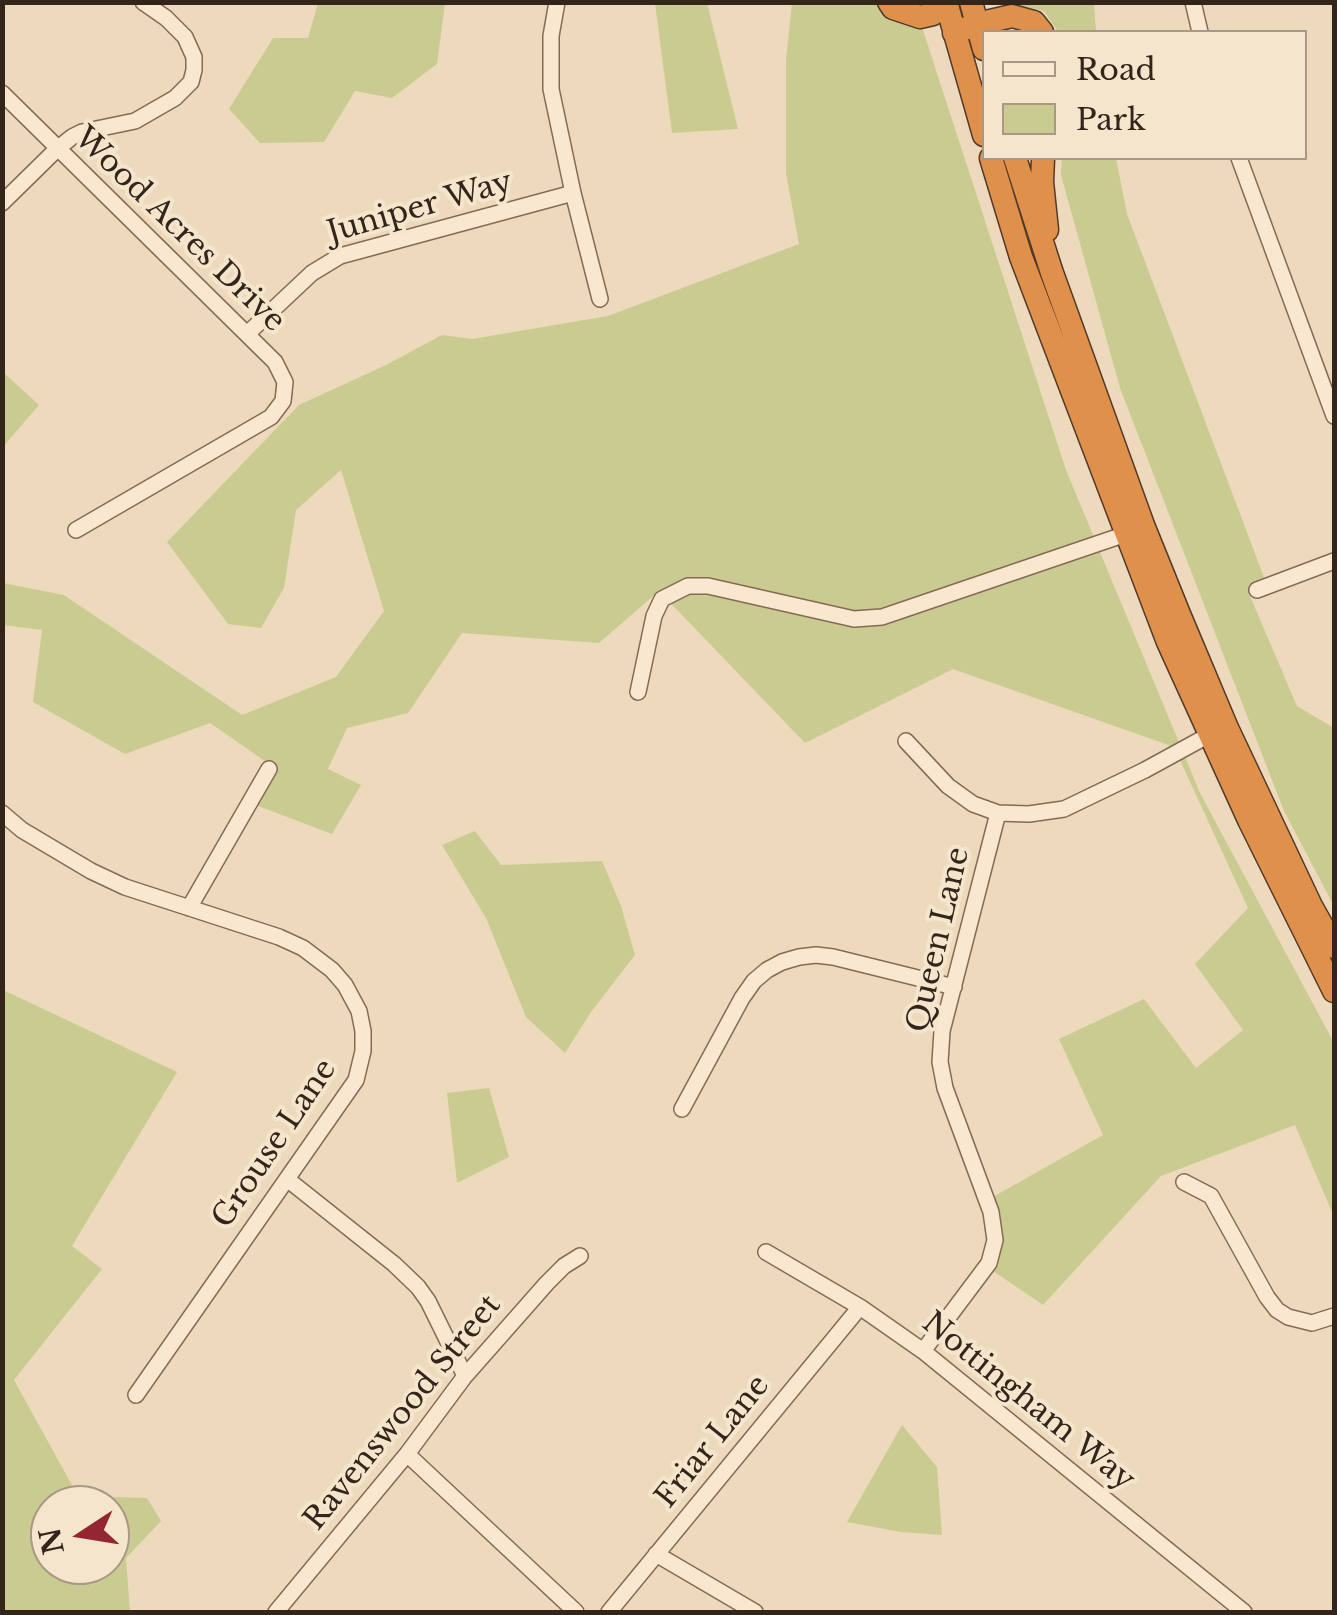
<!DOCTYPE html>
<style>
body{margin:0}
#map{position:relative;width:1337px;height:1615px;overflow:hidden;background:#eddabc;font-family:"Libre Baskerville",serif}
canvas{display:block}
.frame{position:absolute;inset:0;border:5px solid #34251b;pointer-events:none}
.legend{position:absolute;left:982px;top:30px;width:325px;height:130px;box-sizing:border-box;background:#f5e5cc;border:2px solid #a89885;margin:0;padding:12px 18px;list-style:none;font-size:30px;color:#34251b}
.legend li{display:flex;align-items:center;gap:20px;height:50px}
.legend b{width:50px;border:2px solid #a89885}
.north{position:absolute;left:30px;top:1485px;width:100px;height:100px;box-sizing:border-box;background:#f5e5cc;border:2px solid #a89885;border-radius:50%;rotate:258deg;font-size:28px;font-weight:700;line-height:40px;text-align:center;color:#34251b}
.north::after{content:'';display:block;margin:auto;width:35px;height:45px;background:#942631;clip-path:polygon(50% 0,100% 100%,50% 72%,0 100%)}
</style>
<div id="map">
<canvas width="1337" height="1615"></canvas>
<div class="frame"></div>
<ul class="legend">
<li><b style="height:12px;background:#f9e8cf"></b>Road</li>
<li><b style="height:28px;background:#cacb91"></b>Park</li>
</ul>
<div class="north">N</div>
</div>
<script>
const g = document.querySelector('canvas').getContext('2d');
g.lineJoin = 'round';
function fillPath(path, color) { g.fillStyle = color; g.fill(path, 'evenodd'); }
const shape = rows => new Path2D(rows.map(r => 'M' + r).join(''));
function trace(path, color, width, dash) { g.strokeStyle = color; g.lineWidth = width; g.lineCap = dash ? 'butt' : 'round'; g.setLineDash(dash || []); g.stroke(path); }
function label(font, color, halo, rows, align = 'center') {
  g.font = font + ' "Libre Baskerville",serif'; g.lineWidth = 8; g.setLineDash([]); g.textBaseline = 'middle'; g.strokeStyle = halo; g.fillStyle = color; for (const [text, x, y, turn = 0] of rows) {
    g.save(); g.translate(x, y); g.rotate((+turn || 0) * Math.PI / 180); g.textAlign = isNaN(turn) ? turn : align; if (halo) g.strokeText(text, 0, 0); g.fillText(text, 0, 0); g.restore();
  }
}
fillPath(shape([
 [318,3,445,3,437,64,392,98,355,91,324,142,260,143,229,109,273,38,308,38],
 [655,3,707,3,738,129,672,133],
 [792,3,884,3,920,21,1066,470,1200,793,1334,1043,1334,1217,1295,1125,1161,1176,1043,1305,983,1264,995,1234,991,1198,1103,1135,1059,1039,1144,999,1196,1068,1243,1030,1195,964,1248,908,1174,747,953,669,805,743,659,591,599,643,462,633,408,713,347,728,328,769,361,785,332,834,253,804,275,768,210,723,125,754,33,702,42,630,3,625,3,583,64,595,242,715,336,677,384,611,341,470,296,510,284,588,261,628,228,624,167,542,299,405,386,365,442,335,472,339,608,316,799,244,786,173,786,60],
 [1007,3,1094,3,1096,32,1058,32,1044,11],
 [1062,158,1116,158,1127,214,1268,588,1250,596,1297,706,1334,728,1334,906,1284,811,1120,388,1061,175],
 [3,372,39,405,3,447],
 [475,831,501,865,602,861,621,906,635,955,591,1012,565,1053,526,1017,486,918,442,845],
 [3,990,177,1072,72,1246,102,1269,14,1380,78,1496,147,1498,161,1521,126,1558,130,1612,3,1612,2,1425,6,1418,2,1416],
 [50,1505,110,1505,110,1565,50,1565],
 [489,1088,509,1157,457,1183,447,1093],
 [902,1425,937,1467,942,1535,901,1532,847,1522]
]), '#cacb91');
const minor = shape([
 [557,2,551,36,551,89,573,193,600,299],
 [1193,2,1200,32],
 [2,93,275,362,285,382,283,401,271,417,76,530],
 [1239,158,1334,416],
 [2,203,57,149,72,137,82,132,135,121,175,98,191,82,194,70,194,57,185,37,166,18,143,2],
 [247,334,312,273,340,256,573,193],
 [1257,590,1334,561],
 [638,692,654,616,662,599,688,586,708,586,854,619,882,617,1126,534],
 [906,741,948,786,973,804,998,813,1029,814,1064,809,1145,770,1209,735],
 [2,813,22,830,91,871,125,887,279,937,303,948,332,970,345,985,359,1011,363,1031,363,1051,356,1080,136,1395],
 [189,908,269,769],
 [682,1109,742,998,754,981,767,970,782,962,799,957,816,955,833,957,954,987],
 [287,1179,394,1264,418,1287,428,1301,465,1376],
 [1184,1182,1211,1196,1267,1297,1277,1310,1288,1317,1312,1323,1334,1316],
 [766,1252,860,1307,923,1351,1244,1612],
 [923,1351,989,1263,995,1240,991,1212,945,1088,940,1062,942,1031,998,813],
 [407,1454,576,1612],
 [656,1554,755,1612],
 [276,1612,407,1454,465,1376,547,1283,564,1266,580,1256],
 [609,1612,860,1307]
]);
const highway = shape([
 [889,2,893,8,920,17,933,14,948,2],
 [946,2,984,135],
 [971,2,984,49],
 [954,33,977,24,1012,16,1034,22,1042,32],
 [991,158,1021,257,1168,642,1249,820,1334,991],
 [1015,158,1052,273,1143,525,1179,614,1227,728,1311,906,1334,947],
 [1043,158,1042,182,1047,230]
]);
trace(minor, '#856a56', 18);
trace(highway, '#52392b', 25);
trace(minor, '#f9e8cf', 15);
trace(highway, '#df904a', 22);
label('30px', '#34251b', '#f5e5cc', [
 ["Juniper Way",420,208,-16],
 ["Wood Acres Drive",179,230,44],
 ["Queen Lane",939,940,-77],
 ["Grouse Lane",275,1144,-56],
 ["Nottingham Way",1028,1402,39],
 ["Ravenswood Street",403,1413,-51],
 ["Friar Lane",713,1442,-51]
]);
</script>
